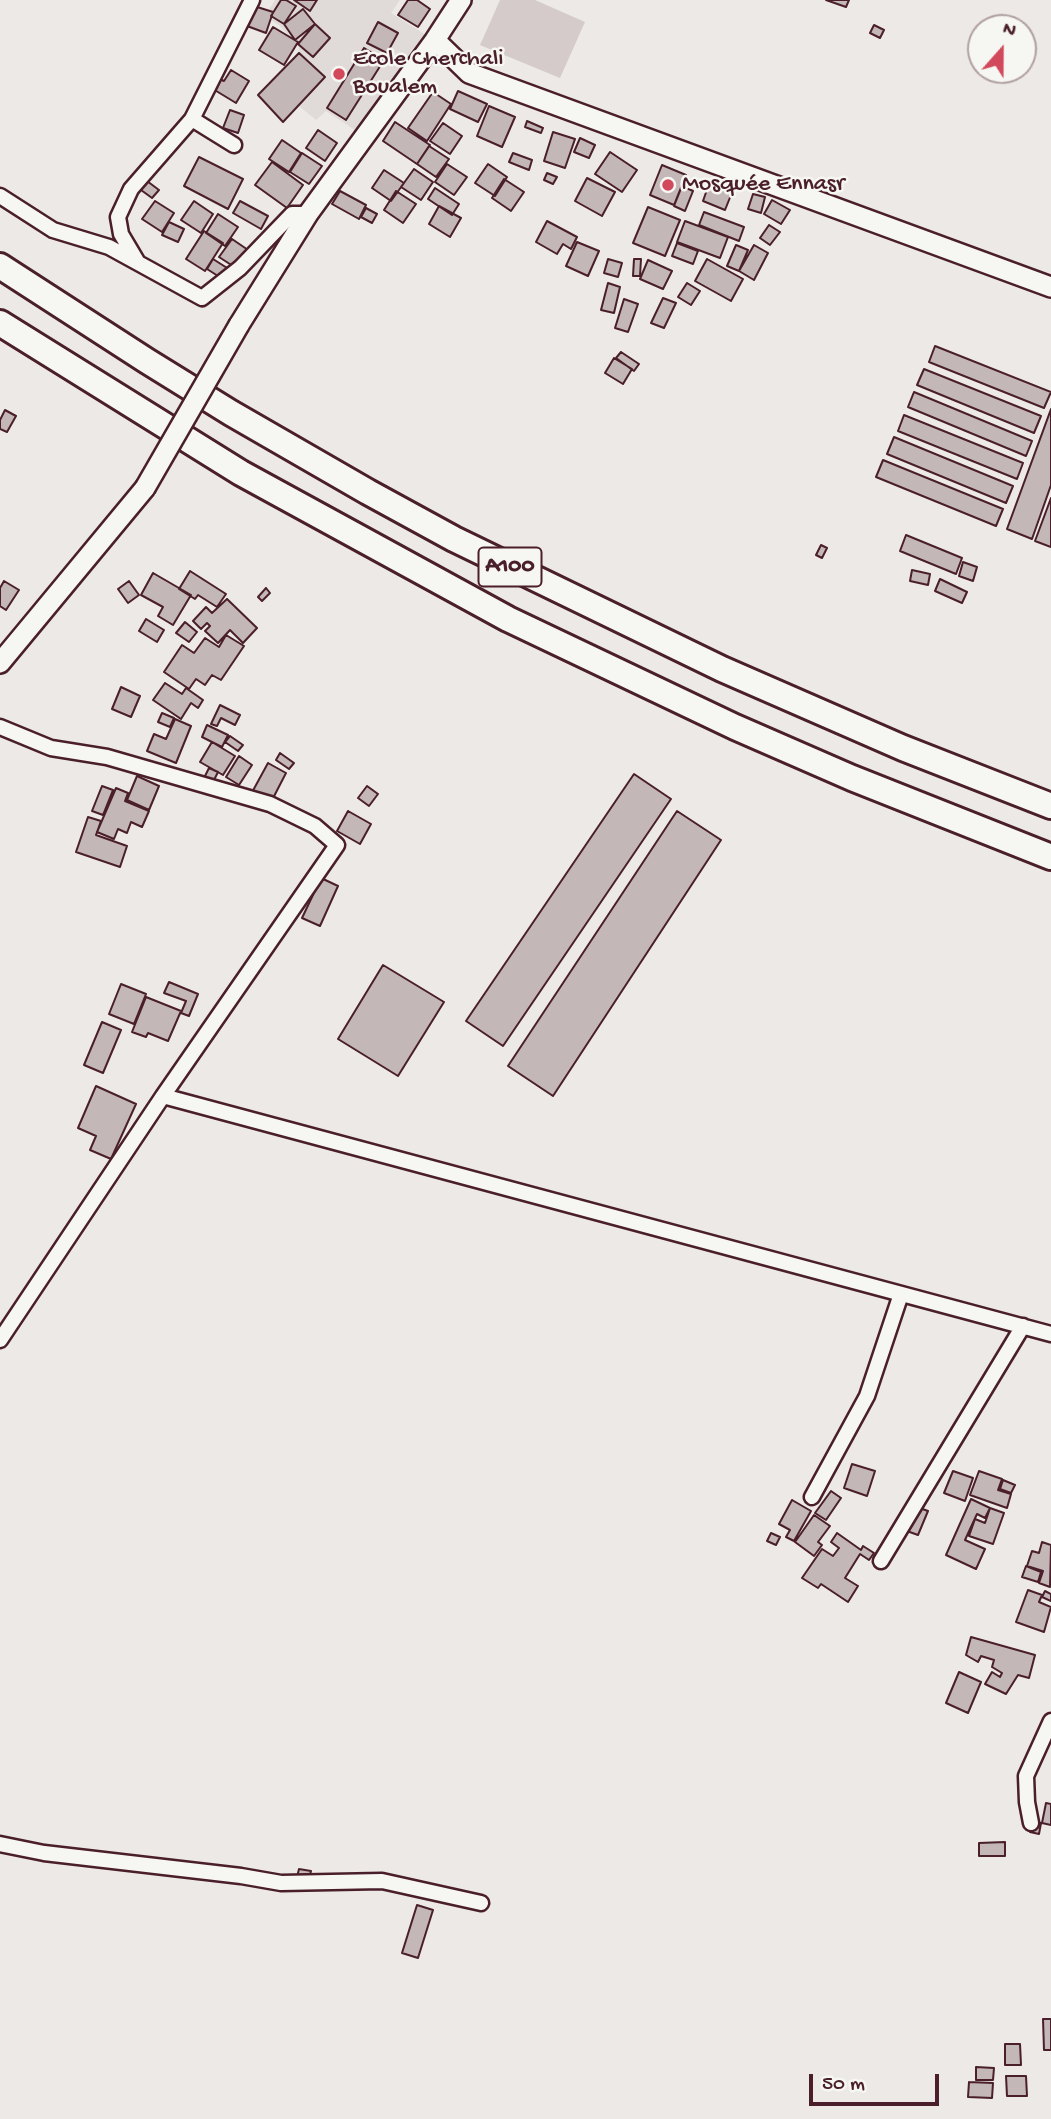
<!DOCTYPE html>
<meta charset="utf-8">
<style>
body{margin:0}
#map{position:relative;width:1051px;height:2119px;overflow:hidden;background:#ece9e6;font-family:"Gochi Hand",sans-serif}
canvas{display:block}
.north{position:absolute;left:967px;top:14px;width:70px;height:70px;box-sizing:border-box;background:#f6f6f2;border:2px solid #b1a0a2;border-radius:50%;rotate:21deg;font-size:19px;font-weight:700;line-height:28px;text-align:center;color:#4a1f2b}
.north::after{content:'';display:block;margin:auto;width:24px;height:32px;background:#d1495b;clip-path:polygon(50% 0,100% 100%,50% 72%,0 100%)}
.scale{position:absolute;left:809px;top:2074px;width:130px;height:32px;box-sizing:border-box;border:4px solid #4a1f2b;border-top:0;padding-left:9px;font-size:21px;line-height:24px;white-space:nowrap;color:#4a1f2b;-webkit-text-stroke:5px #f6f6f2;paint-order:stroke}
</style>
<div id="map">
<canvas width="1051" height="2119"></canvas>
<div class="north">N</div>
<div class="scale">50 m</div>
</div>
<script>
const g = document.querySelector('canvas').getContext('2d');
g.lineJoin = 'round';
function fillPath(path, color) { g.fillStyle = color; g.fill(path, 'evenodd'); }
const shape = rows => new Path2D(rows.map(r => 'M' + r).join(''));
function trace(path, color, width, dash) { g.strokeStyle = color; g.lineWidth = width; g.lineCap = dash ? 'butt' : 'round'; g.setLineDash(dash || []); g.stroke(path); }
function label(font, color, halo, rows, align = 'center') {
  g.font = font + ' "Gochi Hand",sans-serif'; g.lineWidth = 5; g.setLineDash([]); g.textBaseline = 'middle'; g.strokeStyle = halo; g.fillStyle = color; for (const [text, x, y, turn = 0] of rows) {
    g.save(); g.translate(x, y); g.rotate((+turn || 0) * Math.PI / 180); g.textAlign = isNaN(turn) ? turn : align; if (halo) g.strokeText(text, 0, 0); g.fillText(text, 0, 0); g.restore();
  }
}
fillPath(shape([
 [275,0,400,0,391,13,426,35,358,132,326,111,316,120,299,106,283,122,258,95,299,53,299,47,280,26,265,16]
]), '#e0dad8');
fillPath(shape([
 [500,0,535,0,585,22,560,78,480,45]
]), '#d4cbca');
const building = shape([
 [281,0,286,0,296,6,284,24,271,16,281,0],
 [294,0,317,0,310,11,294,0],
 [408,0,417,0,430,9,418,27,398,15,408,0],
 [826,0,849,0,846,7,826,0],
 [254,6,273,12,266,33,247,26,254,6],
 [303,9,315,24,295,40,284,24,303,9],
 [378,22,398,33,387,53,367,43,378,22],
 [315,24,330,38,313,57,298,44,315,24],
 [874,25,884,30,880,38,870,33,874,25],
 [273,27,298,42,284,65,259,50,273,27],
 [364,48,384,60,346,120,327,108,364,48],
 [299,53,325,77,283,122,258,95,299,53],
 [231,70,249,81,236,103,213,89,219,79,224,81,231,70],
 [458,91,487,104,478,122,450,109,458,91],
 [433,92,451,104,427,141,408,128,433,92],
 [489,106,515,117,502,147,477,136,489,106],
 [230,110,244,115,238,133,223,128,230,110],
 [527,121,543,128,541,133,525,127,527,121],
 [395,122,430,145,417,164,383,141,395,122],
 [443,123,462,136,450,154,430,141,443,123],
 [318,130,337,143,325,161,306,148,318,130],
 [553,132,575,139,565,168,544,161,553,132],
 [580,138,595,145,589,158,574,152,580,138],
 [282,140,301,153,289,172,269,159,282,140],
 [429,146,449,159,436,177,417,164,429,146],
 [610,152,637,170,622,192,595,174,610,152],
 [302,153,322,166,309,184,290,172,302,153],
 [513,153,532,160,529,170,509,162,513,153],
 [199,157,243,179,228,209,184,186,199,157],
 [272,162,303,185,287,208,255,185,272,162],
 [447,164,467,177,454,195,435,182,447,164],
 [488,164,507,177,495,196,475,183,488,164],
 [662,165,686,175,674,205,650,195,662,165],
 [414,169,433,182,421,200,401,187,414,169],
 [384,170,404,183,391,201,372,188,384,170],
 [547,173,557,177,553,184,544,180,547,173],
 [587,178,615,192,602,216,575,201,587,178],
 [504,179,524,192,511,211,492,198,504,179],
 [147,181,159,190,152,198,141,190,147,181],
 [710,181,733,190,725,210,703,201,710,181],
 [682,186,693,191,685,211,674,206,682,186],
 [435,188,459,204,452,215,428,199,435,188],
 [340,191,366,205,359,219,332,204,340,191],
 [396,191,416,204,403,223,384,210,396,191],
 [753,194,765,197,761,213,748,209,753,194],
 [772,200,790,210,781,224,764,214,772,200],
 [155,201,174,213,162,232,142,219,155,201],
 [194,201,213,214,201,233,181,220,194,201],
 [240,201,268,216,261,229,233,213,240,201],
 [439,206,461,218,450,237,429,224,439,206],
 [648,207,680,220,665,256,633,243,648,207],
 [366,208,377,214,372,223,361,217,366,208],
 [704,212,744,227,739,241,699,225,704,212],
 [218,214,238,227,225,246,206,233,218,214],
 [547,221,577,237,571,249,563,244,557,254,536,242,547,221],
 [685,221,728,237,720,258,677,242,685,221],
 [169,222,184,229,178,242,162,235,169,222],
 [769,225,780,232,770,245,760,238,769,225],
 [204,231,223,243,205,271,186,259,204,231],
 [232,239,251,252,239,270,219,257,232,239],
 [577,242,599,251,588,276,566,266,577,242],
 [677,243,698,251,693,264,672,256,677,243],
 [736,245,748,250,739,271,727,266,736,245],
 [754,245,768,253,754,280,739,271,754,245],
 [213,259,235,273,229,283,207,269,213,259],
 [608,259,622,263,618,277,604,273,608,259],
 [634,259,641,259,640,276,633,276,634,259],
 [707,259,743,279,731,301,695,281,707,259],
 [648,260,672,271,663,289,640,279,648,260],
 [608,283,620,287,614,313,601,310,608,283],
 [687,283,700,291,691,305,678,297,687,283],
 [663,298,676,303,664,328,651,323,663,298],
 [624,299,638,304,628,332,615,328,624,299],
 [935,346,1051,392,1044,408,929,362,935,346],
 [621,352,639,364,634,371,616,358,621,352],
 [614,358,632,369,623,384,605,373,614,358],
 [924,369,1041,416,1034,433,917,385,924,369],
 [914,392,1032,441,1026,456,908,407,914,392],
 [1051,409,1051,485,1032,539,1007,529,1051,409],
 [5,410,16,416,7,432,0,429,0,420,5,410],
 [904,415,1023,463,1017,479,898,431,904,415],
 [894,437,1013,486,1006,503,887,454,894,437],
 [883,460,1003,509,996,526,876,477,883,460],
 [1051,498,1051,547,1035,541,1051,498],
 [906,535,962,558,956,574,900,551,906,535],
 [821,545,827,548,822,558,816,555,821,545],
 [963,562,977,567,973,581,959,576,963,562],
 [912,570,930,574,928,585,910,581,912,570],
 [190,571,226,594,217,607,198,595,195,599,179,589,190,571],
 [153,573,191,595,173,625,158,616,163,607,141,595,153,573],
 [940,579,967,592,962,603,935,591,940,579],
 [4,581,19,590,6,610,0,606,0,588,4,581],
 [129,581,139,595,128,603,118,589,129,581],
 [266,588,270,593,262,601,258,597,266,588],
 [227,599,257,628,243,643,230,630,218,643,205,631,210,626,207,623,201,629,193,621,206,607,212,613,227,599],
 [146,619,164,630,157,642,139,631,146,619],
 [185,622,197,632,189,642,176,633,185,622],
 [226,635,244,646,221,680,212,675,205,685,196,679,189,689,164,672,182,645,194,653,205,638,219,647,226,635],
 [165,683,182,694,186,688,203,700,198,708,191,703,181,719,153,700,165,683],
 [121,687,140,696,131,717,112,709,121,687],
 [220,705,240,715,235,725,221,718,217,726,211,724,220,705],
 [162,713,174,718,170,727,158,722,162,713],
 [175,719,191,726,176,763,147,751,154,734,166,739,175,719],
 [207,725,228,735,222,747,202,737,207,725],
 [230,736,243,745,238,751,225,742,230,736],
 [212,742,235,756,223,775,200,762,212,742],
 [280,753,294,763,289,769,276,760,280,753],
 [239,756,252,765,239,785,226,777,239,756],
 [268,763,286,773,269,806,250,796,268,763],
 [209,768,218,772,212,784,203,780,209,768],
 [634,774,671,799,503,1046,466,1021,634,774],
 [137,776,159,786,149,810,127,800,137,776],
 [102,786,113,790,103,815,92,811,102,786],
 [367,786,378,794,369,806,358,798,367,786],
 [116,788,128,793,125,801,149,811,142,827,131,822,127,833,118,829,114,839,97,832,116,788],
 [348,811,371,824,360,844,337,831,348,811],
 [677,811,721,840,553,1096,508,1066,677,811],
 [88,817,101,821,96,835,127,846,120,867,76,852,88,817],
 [321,878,338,886,320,926,302,918,321,878],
 [383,965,444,1002,398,1076,338,1039,383,965],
 [169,982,198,994,189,1016,181,1013,186,1001,164,993,169,982],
 [121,984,146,994,134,1024,109,1014,121,984],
 [146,997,181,1011,168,1041,148,1033,146,1037,132,1032,146,997],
 [102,1022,121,1030,103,1073,84,1065,102,1022],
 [96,1086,136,1104,111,1159,90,1150,96,1136,78,1128,96,1086],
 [852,1464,875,1471,867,1496,844,1488,852,1464],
 [953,1471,973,1478,965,1501,944,1493,953,1471],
 [979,1471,1002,1479,998,1490,1011,1494,1007,1508,970,1495,979,1471],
 [1003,1480,1015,1485,1011,1493,1000,1489,1003,1480],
 [831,1491,841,1498,826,1520,815,1513,831,1491],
 [971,1499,990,1508,985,1518,977,1514,965,1540,985,1549,976,1569,946,1555,971,1499],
 [792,1500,811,1511,794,1541,786,1537,790,1530,779,1524,792,1500],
 [914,1506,928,1511,918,1535,904,1530,914,1506],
 [990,1508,1004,1513,993,1544,969,1536,975,1519,985,1523,990,1508],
 [814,1515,830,1526,818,1542,822,1545,814,1556,795,1542,814,1515],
 [771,1533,780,1537,776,1545,767,1541,771,1533],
 [837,1533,861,1550,863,1546,874,1553,869,1560,860,1554,845,1578,858,1586,848,1602,821,1584,818,1588,802,1578,822,1549,833,1556,839,1548,831,1542,837,1533],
 [1042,1542,1051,1545,1050,1587,1039,1583,1043,1571,1027,1566,1032,1551,1039,1553,1042,1542],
 [1026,1566,1041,1572,1038,1582,1022,1577,1026,1566],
 [1028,1590,1042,1595,1039,1602,1051,1607,1044,1632,1016,1622,1028,1590],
 [1045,1591,1051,1594,1051,1601,1042,1597,1045,1591],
 [971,1637,1035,1655,1029,1678,1018,1675,1006,1694,985,1684,992,1672,1000,1677,1002,1673,992,1667,994,1660,981,1656,978,1662,966,1655,971,1637],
 [959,1672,981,1682,968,1713,946,1703,959,1672],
 [1046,1803,1051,1804,1051,1825,1042,1823,1046,1803],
 [1031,1822,1041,1823,1039,1834,1030,1832,1031,1822],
 [1005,1842,1005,1856,979,1856,979,1843,1005,1842],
 [299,1869,311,1871,309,1879,297,1877,299,1869],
 [417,1905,433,1910,418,1958,402,1953,417,1905],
 [1043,2019,1051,2019,1051,2050,1044,2050,1043,2019],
 [1005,2044,1020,2044,1021,2065,1005,2065,1005,2044],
 [976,2067,994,2068,993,2080,976,2080,976,2067],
 [1006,2076,1026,2076,1027,2096,1007,2096,1006,2076],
 [969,2082,993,2083,992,2098,968,2097,969,2082]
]);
fillPath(building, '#c4b7b7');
trace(building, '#4a1f2b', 2);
const street = shape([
 [192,119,234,145],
 [0,196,53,230,109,247,202,298,240,268,292,214,308,214],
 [137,261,121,234,118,217,131,189,192,119,252,0],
 [0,727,51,748,107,757,270,804,315,826,337,845,163,1096,1051,1334],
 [0,1340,163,1096],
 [812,1497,867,1396,901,1294],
 [881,1561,1023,1326],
 [1031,1823,1027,1802,1026,1776,1051,1721],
 [0,1844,44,1853,241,1876,281,1883,382,1881,481,1903]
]);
const secondary = shape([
 [461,0,435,40,469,73,1051,287],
 [239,325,308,214,435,40],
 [0,663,145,488]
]);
const highway = shape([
 [0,266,147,361,231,413,368,492,454,539,722,669,903,748,1051,806],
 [0,323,241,473,508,619,735,727,852,778,1051,857]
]);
trace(street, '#4a1f2b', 19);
trace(secondary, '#4a1f2b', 24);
trace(highway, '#4a1f2b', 30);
trace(street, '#f6f6f2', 14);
trace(secondary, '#f6f6f2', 19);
trace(highway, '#f6f6f2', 24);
const secondaryBridge = shape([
 [145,488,239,325]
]);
trace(secondaryBridge, '#4a1f2b', 24, []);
trace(secondaryBridge, '#f6f6f2', 19);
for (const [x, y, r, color] of [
 [339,74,7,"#d1495b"],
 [668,185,7,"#d1495b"]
]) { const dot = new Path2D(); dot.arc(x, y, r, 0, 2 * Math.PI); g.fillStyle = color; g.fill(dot); trace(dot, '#f6f6f2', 2.5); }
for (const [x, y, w] of [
 [510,567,63]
]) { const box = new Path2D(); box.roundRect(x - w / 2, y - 19.5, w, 39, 5); g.fillStyle = '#f6f6f2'; g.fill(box); trace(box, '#4a1f2b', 2); }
label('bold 23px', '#4a1f2b', null, [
 ["A100",510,567]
]);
label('24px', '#4a1f2b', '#f6f6f2', [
 ["Ecole Cherchali",353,60],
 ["Boualem",353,88],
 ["Mosquée Ennasr",682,185]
], 'left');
</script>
